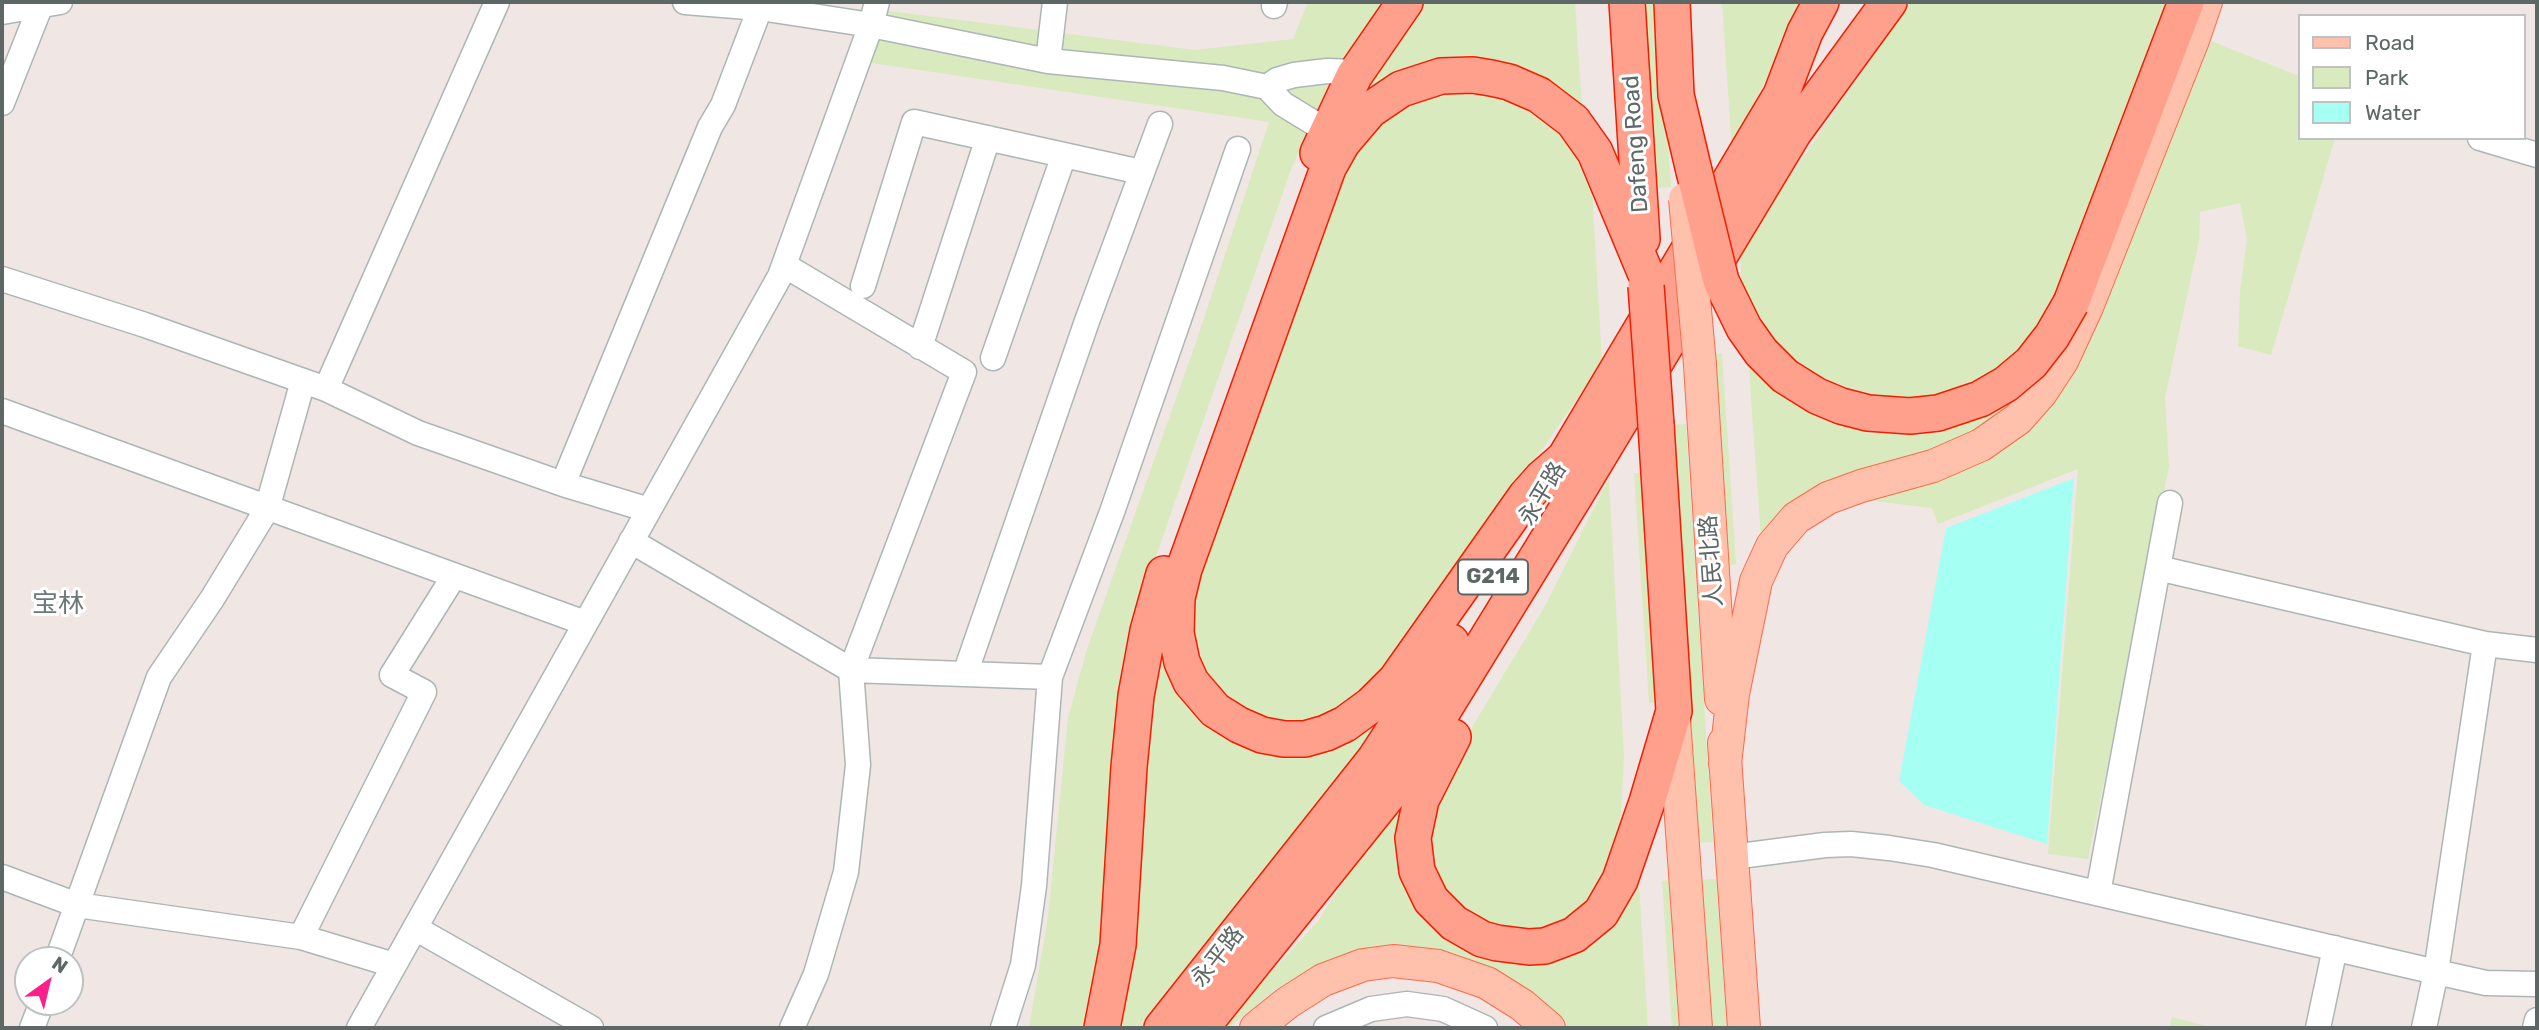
<!DOCTYPE html>
<meta charset="utf-8">
<style>
body{margin:0}
#map{position:relative;width:2539px;height:1030px;overflow:hidden;background:#f0e7e4;font-family:Rubik,sans-serif}
canvas{display:block}
.frame{position:absolute;inset:0;border:4px solid #5c6766;pointer-events:none}
.legend{position:absolute;left:2298px;top:14px;width:228px;height:126px;box-sizing:border-box;background:#fff;border:2px solid #bec2c2;margin:0;padding:9px 12px;list-style:none;font-size:21px;color:#5c6766}
.legend li{display:flex;align-items:center;gap:14px;height:35px}
.legend b{width:35px;border:2px solid #bec2c2}
.north{position:absolute;left:14px;top:946px;width:70px;height:70px;box-sizing:border-box;background:#fff;border:2px solid #bec2c2;border-radius:50%;rotate:34deg;font-size:19px;font-weight:700;line-height:28px;text-align:center;color:#5c6766}
.north::after{content:'';display:block;margin:auto;width:24px;height:32px;background:#fc1f8c;clip-path:polygon(50% 0,100% 100%,50% 72%,0 100%)}
</style>
<div id="map">
<canvas width="2539" height="1030"></canvas>
<div class="frame"></div>
<ul class="legend">
<li><b style="height:9px;background:#ffc1ab"></b>Road</li>
<li><b style="height:19px;background:#d8eabe"></b>Park</li>
<li><b style="height:19px;background:#a6fff3"></b>Water</li>
</ul>
<div class="north">N</div>
</div>
<script>
const g = document.querySelector('canvas').getContext('2d');
g.lineJoin = 'round';
function fillPath(path, color) { g.fillStyle = color; g.fill(path, 'evenodd'); }
const shape = rows => new Path2D(rows.map(r => 'M' + r).join(''));
function trace(path, color, width, dash) { g.strokeStyle = color; g.lineWidth = width; g.lineCap = dash ? 'butt' : 'round'; g.setLineDash(dash || []); g.stroke(path); }
function label(font, color, halo, rows, align = 'center') {
  g.font = font + ' Rubik,"Noto Sans SC",sans-serif'; g.lineWidth = 6; g.setLineDash([]); g.textBaseline = 'middle'; g.strokeStyle = halo; g.fillStyle = color; for (const [text, x, y, turn = 0] of rows) {
    g.save(); g.translate(x, y); g.rotate((+turn || 0) * Math.PI / 180); g.textAlign = isNaN(turn) ? turn : align; if (halo) g.strokeText(text, 0, 0); g.fillText(text, 0, 0); g.restore();
  }
}
fillPath(shape([
 [1308,2,1389,2,1344,56,1292,167,1148,579,1127,651,1117,717,1108,896,1089,1028,1029,1028,1048,917,1068,718,1087,649,1195,345,1269,122,852,60,866,8,1195,50,1293,39],
 [1421,2,1575,2,1582,106,1552,86,1365,98,1360,91],
 [1644,2,1658,2,1671,187,1656,188],
 [1722,2,1803,2,1732,150],
 [1910,2,2175,2,2072,276,2033,338,1977,387,1887,408,1798,372,1746,304,1741,274,1740,249],
 [2211,41,2299,76,2299,138,2335,138,2271,355,2238,346,2240,292,2247,239,2240,203,2200,212,2199,241,2165,397,2169,467,2088,859,2048,854,2078,469,1938,524,1932,508,1865,500,1954,474,1977,464,2122,246],
 [1492,90,1548,117,1591,171,1602,363,1384,677,1334,718,1277,725,1229,700,1202,668,1197,654,1192,616,1194,591,1352,145,1414,94],
 [1722,353,1736,564,1729,565,1715,354],
 [1748,357,1838,418,2037,373,1998,420,1761,539],
 [1686,424,1713,842,1698,843,1672,425],
 [1634,473,1641,473,1656,702,1649,703],
 [1609,478,1624,758,1621,814,1616,851,1598,893,1561,924,1538,931,1507,931,1478,921,1452,901,1433,873,1429,824,1454,757,1545,606],
 [1163,648,1222,732,1392,710,1149,1028,1113,1028,1134,946,1138,916,1141,874,1142,781,1150,670],
 [1408,783,1405,807,1461,944,1612,919,1639,883,1648,1028,1566,1028,1549,1011,1501,974,1454,953,1408,946,1387,947,1326,962,1276,989,1228,1028,1221,1028,1318,921],
 [1716,879,1727,1028,1710,1028,1699,880],
 [1670,880,1679,1028,1672,1028,1662,881],
 [2172,1017,2211,1027,2210,1028,2169,1028]
]), '#d8eabe');
fillPath(shape([
 [2074,478,2047,844,1924,805,1899,781,1946,528]
]), '#a6fff3');
const minor = shape([
 [685,2,760,8,871,25,1048,61,1223,78,1267,87,1283,104,1327,131],
 [1274,6,1275,2],
 [2,12,60,2],
 [1048,61,1055,2],
 [1267,87,1277,80,1294,75,1327,71,1357,72],
 [2,103,42,2],
 [2480,138,2537,155],
 [784,265,964,372,851,670,858,765,846,872,816,974,792,1028],
 [2,279,145,325,326,389,418,433,563,484,649,510],
 [863,286,914,122,1141,172],
 [920,347,988,138],
 [993,358,1064,155],
 [326,389,497,2],
 [2,411,585,623],
 [563,484,710,127,723,105,760,8],
 [631,541,851,670,1050,677],
 [2158,568,2485,644,2537,650],
 [965,674,1087,321,1160,124],
 [1732,857,1825,845,1851,844,1889,848,1933,855,2436,972,2486,983,2537,984],
 [2,877,77,905,301,937,394,965],
 [2098,893,2170,503],
 [415,928,591,1028],
 [301,937,424,692,392,675,454,576],
 [57,960,159,677,212,599,267,509,303,381],
 [32,1028,42,1002],
 [359,1028,780,276,871,25,877,2],
 [1003,1028,1023,965,1034,886,1050,677,1112,512,1238,149],
 [1326,1028,1371,1009,1407,1004,1443,1009,1485,1028],
 [2318,1028,2335,948],
 [2424,1028,2436,972,2485,644],
 [2535,1028,2537,1020]
]);
const major = shape([
 [1700,365,1721,699],
 [1674,719,1696,1028],
 [1724,743,1744,1028],
 [1725,764,1733,694,1756,581,1772,546,1796,518,1828,498,1861,486,1933,466,1981,445,2018,419,2041,393,2062,361,2087,307,2193,40,2206,2],
 [1256,1028,1287,1003,1323,980,1363,965,1393,961,1438,966,1487,983,1522,1005,1549,1028]
]);
const highway = shape([
 [1627,2,1642,239],
 [1672,2,1676,95,1694,171],
 [1318,153,1354,76,1405,2],
 [2071,303,2186,2],
 [1565,458,1542,478,1526,496,1396,680,1371,705,1345,724,1326,733,1305,739,1284,739,1262,735,1239,725,1215,710,1191,682,1182,662,1176,633,1177,598,1184,569,1328,168,1342,143,1370,110,1401,89,1441,76,1473,75,1491,78,1509,82,1539,95,1573,121,1595,152,1645,272],
 [1553,478,1781,95,1805,32,1821,2],
 [1453,737,1421,800,1413,838,1417,871,1431,900,1454,923,1482,939,1497,943,1529,947,1545,946,1574,935,1601,913,1620,880,1647,802,1674,711,1656,425],
 [1102,1028,1118,945,1129,767,1136,696,1148,631,1164,574],
 [1162,1028,1375,759,1451,642],
 [1201,1028,1401,779,1576,494,1794,132,1889,2]
]);
trace(minor, '#adb6b6', 27);
trace(major, '#ff684f', 34);
trace(highway, '#f51c00', 38);
trace(minor, '#fff', 24);
trace(major, '#ffc1ab', 32);
trace(highway, '#ffa08d', 35);
const majorBridge = shape([
 [1685,199,1700,365]
]);
const highwayBridge = shape([
 [1694,171,1721,281,1744,328,1761,352,1785,376,1817,396,1841,406,1868,413,1910,416,1938,413,1980,399,2006,384,2031,363,2052,336,2071,303],
 [1646,286,1656,425]
]);
trace(majorBridge, '#ff684f', 34, []);
trace(highwayBridge, '#f51c00', 38, []);
trace(majorBridge, '#ffc1ab', 32);
trace(highwayBridge, '#ffa08d', 35);
for (const [x, y, w] of [
 [1493,577,70]
]) { const box = new Path2D(); box.roundRect(x - w / 2, y - 17.5, w, 35, 5); g.fillStyle = '#fff'; g.fill(box); trace(box, '#5c6766', 2); }
label('bold 21px', '#5c6766', null, [
 ["G214",1493,577]
]);
label('23px', '#5c6766', '#fff', [
 ["Dafeng Road",1636,144,-94],
 ["永平路",1543,494,-59],
 ["人民北路",1712,561,-94],
 ["永平路",1218,957,-52]
]);
label('26px', '#6d7978', '#fff', [
 ["宝林",58,604]
]);
</script>
